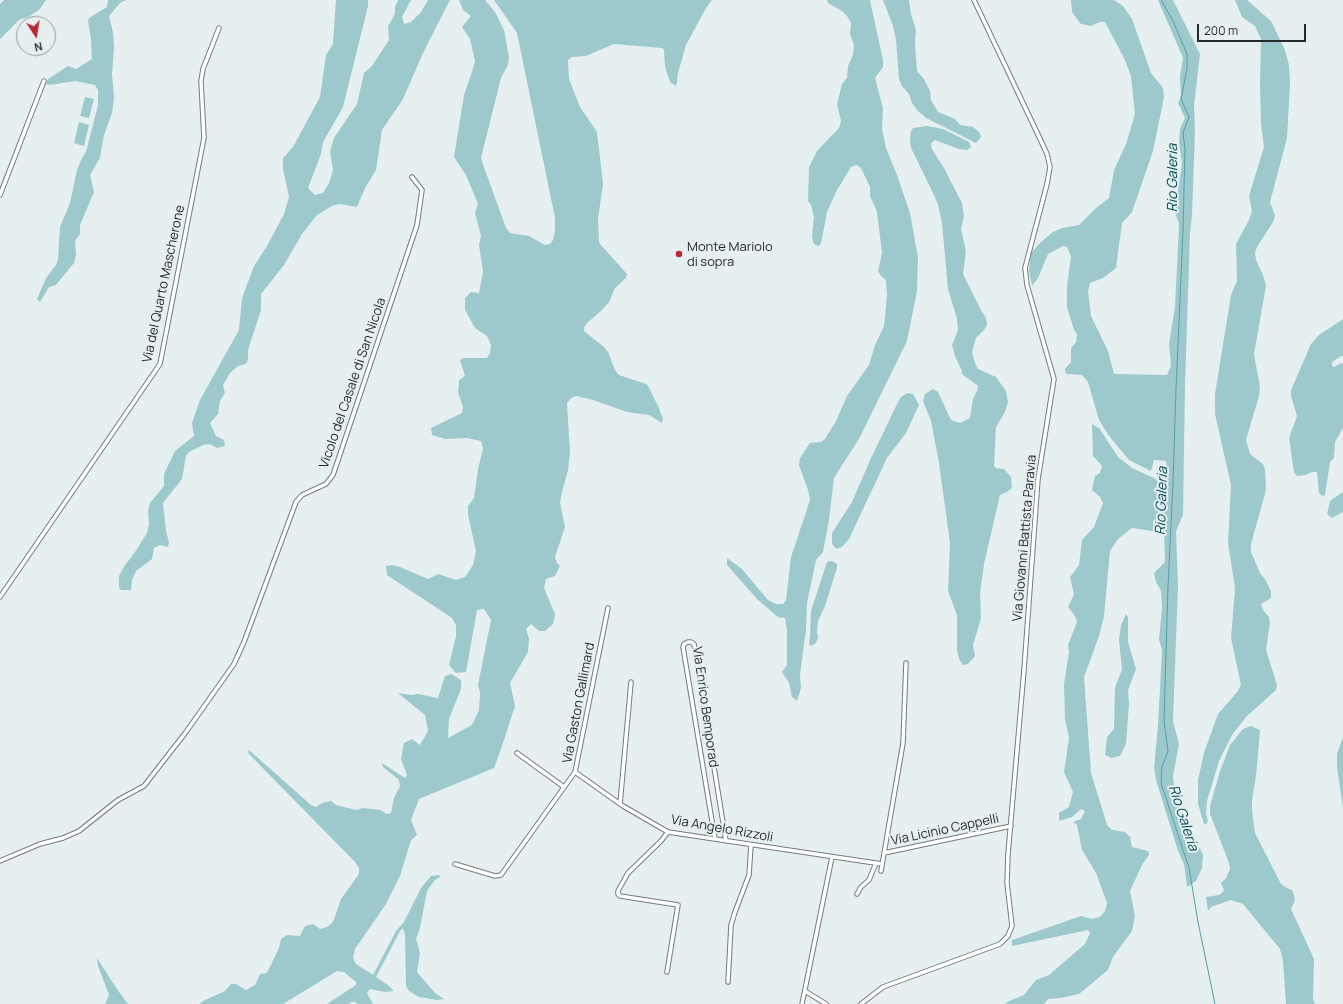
<!DOCTYPE html>
<style>
body{margin:0}
#map{position:relative;width:1343px;height:1004px;overflow:hidden;background:#e6f0f1;font-family:Manrope,sans-serif}
canvas{display:block}
.north{position:absolute;left:16px;top:16px;width:40px;height:40px;box-sizing:border-box;background:#e6f0f1;border:1px solid #99a1a1;border-radius:50%;rotate:168deg;font-size:11px;font-weight:700;line-height:16px;text-align:center;color:#262a2a}
.north::after{content:'';display:block;margin:auto;width:14px;height:18px;background:#b82732;clip-path:polygon(50% 0,100% 100%,50% 72%,0 100%)}
.scale{position:absolute;left:1197px;top:24px;width:109px;height:18px;box-sizing:border-box;border:2px solid #262a2a;border-top:0;padding-left:5px;font-size:12px;line-height:14px;white-space:nowrap;color:#262a2a;-webkit-text-stroke:3px #e6f0f1;paint-order:stroke}
</style>
<div id="map">
<canvas width="1343" height="1004"></canvas>
<div class="north">N</div>
<div class="scale">200 m</div>
</div>
<script>
const g = document.querySelector('canvas').getContext('2d');
g.lineJoin = 'round';
function fillPath(path, color) { g.fillStyle = color; g.fill(path, 'evenodd'); }
const shape = rows => new Path2D(rows.map(r => 'M' + r).join(''));
function trace(path, color, width, dash) { g.strokeStyle = color; g.lineWidth = width; g.lineCap = dash ? 'butt' : 'round'; g.setLineDash(dash || []); g.stroke(path); }
function label(font, color, halo, rows, align = 'center') {
  g.font = font + ' Manrope,sans-serif'; g.lineWidth = 4; g.setLineDash([]); g.textBaseline = 'middle'; g.strokeStyle = halo; g.fillStyle = color; for (const [text, x, y, turn = 0] of rows) {
    g.save(); g.translate(x, y); g.rotate((+turn || 0) * Math.PI / 180); g.textAlign = isNaN(turn) ? turn : align; if (halo) g.strokeText(text, 0, 0); g.fillText(text, 0, 0); g.restore();
  }
}
fillPath(shape([
 [4,0,46,0,39,10,28,17,19,20,0,39,0,4],
 [108,0,126,0,120,3,109,16,113,32,114,47,112,74,114,98,112,113,104,135,100,158,90,175,94,192,80,225,80,234,75,241,76,255,74,263,56,285,49,287,40,302,37,299,46,278,56,265,58,259,60,227,70,203,77,170,82,158,86,152,98,105,98,90,95,85,75,81,50,85,46,84,48,79,68,66,76,69,92,59,91,40,88,21,89,18,107,7],
 [336,0,368,0,368,6,343,107,323,142,321,154,308,188,315,195,323,193,329,183,333,170,330,152,334,138,357,104,364,73,372,66,389,40,388,26,395,14,395,7,398,0,411,0,402,17,404,24,411,22,421,12,428,0,450,0,423,53,403,99,382,130,376,170,365,188,357,207,340,204,332,206,317,215,302,234,284,265,261,294,261,310,248,350,248,360,246,364,238,366,230,373,223,385,225,393,220,401,218,414,210,423,216,436,224,440,225,446,217,448,210,444,203,445,189,452,186,456,182,479,163,503,166,531,169,542,168,547,160,545,154,548,152,559,136,571,132,580,131,590,121,590,119,587,119,576,123,568,135,552,147,533,149,524,148,511,150,503,164,486,164,474,175,451,194,436,192,423,200,400,239,330,242,298,254,266,267,246,284,214,289,197,283,169,283,158,293,147,320,97,326,55,333,44],
 [459,0,485,0,495,12,504,30,509,57,508,65,501,78,481,158,484,167,506,228,510,233,529,236,545,245,550,244,553,240,555,230,555,218,517,33,494,0,712,0,706,8,686,45,678,73,677,83,676,86,670,82,665,67,664,50,662,48,614,44,586,56,572,57,568,60,569,79,580,107,597,132,603,184,598,219,599,241,600,244,627,274,626,278,615,288,609,302,601,311,587,323,584,327,584,331,604,347,608,352,615,370,619,375,646,384,648,386,658,406,663,419,662,423,649,415,627,412,593,400,576,396,571,398,567,403,570,453,568,470,561,496,560,503,565,527,555,557,557,563,560,566,555,576,546,579,544,588,555,614,553,624,545,631,539,631,531,624,526,629,529,639,528,652,510,683,515,706,501,749,494,768,419,799,411,820,417,835,411,840,400,876,386,904,355,949,353,958,356,964,373,975,396,931,404,922,421,888,431,876,438,875,441,876,434,881,427,891,420,928,416,939,420,953,417,972,435,993,444,999,437,1000,419,997,409,991,406,986,405,935,403,928,400,931,376,977,388,985,394,991,385,992,370,989,367,993,373,1004,357,1004,355,1002,352,1002,349,1004,327,1004,356,985,356,982,344,972,337,971,283,1004,199,1004,205,1000,225,991,231,984,236,984,246,990,255,985,260,974,267,973,279,948,281,939,287,935,300,936,305,926,313,924,320,929,327,927,333,922,341,899,359,874,359,868,355,862,248,753,249,750,311,805,316,807,322,803,331,801,336,805,356,810,363,808,380,810,387,814,391,813,394,798,400,786,399,780,383,767,382,763,405,778,407,775,401,759,404,743,412,739,420,745,428,731,425,715,398,693,411,695,418,694,438,698,445,676,451,674,461,680,461,689,449,719,448,738,472,725,479,710,480,693,478,685,491,620,484,609,477,610,466,672,456,673,449,665,456,636,456,625,452,618,387,575,386,566,392,565,400,567,428,579,438,574,456,580,465,577,473,565,476,551,468,515,468,506,474,498,478,469,483,449,481,441,467,438,445,439,432,435,431,428,462,413,463,407,458,392,459,380,465,376,460,360,464,358,487,358,490,353,491,345,487,336,475,328,465,310,465,298,471,292,479,293,483,272,479,245,481,236,475,213,478,204,466,175,454,157,464,95,472,72,475,61,470,39,462,27,471,16,463,10],
 [827,0,870,0,883,60,883,67,875,78,883,108,882,129,886,148,897,175,910,213,918,258,917,291,907,341,860,437,834,478,829,520,823,552,816,560,807,603,806,630,800,674,801,688,797,701,792,697,789,683,782,672,787,665,787,630,785,618,778,617,757,599,727,565,727,558,742,569,768,600,776,604,783,604,786,600,791,557,810,500,808,490,799,465,800,458,810,443,821,442,825,439,836,421,847,396,869,365,875,345,884,326,887,296,886,280,881,276,878,271,882,253,877,212,870,196,870,187,861,168,857,165,851,167,837,190,827,212,821,244,818,246,814,244,812,237,814,217,811,205,808,201,809,167,817,151,839,128,841,121,837,104,842,84,847,78,848,66,853,55,854,45,850,34,851,23,847,16,842,11,828,3],
 [883,0,909,0,911,14,916,30,915,44,917,71,924,79,930,91,931,100,938,112,955,119,960,125,973,127,979,132,981,137,976,143,926,118,918,111,912,103,909,94,902,86,899,79,896,40,893,26],
 [1071,0,1114,0,1123,6,1132,19,1151,73,1163,88,1164,97,1153,151,1132,212,1122,223,1116,268,1103,278,1090,283,1088,291,1091,316,1108,351,1114,374,1167,375,1171,366,1169,344,1175,307,1179,224,1175,212,1182,163,1179,143,1180,129,1185,118,1178,103,1181,96,1180,76,1183,58,1158,0,1173,0,1200,54,1194,106,1195,131,1192,216,1190,234,1185,385,1183,515,1176,531,1178,586,1173,721,1179,744,1173,776,1175,797,1203,855,1202,868,1196,881,1187,887,1184,864,1178,851,1156,780,1154,768,1158,725,1162,650,1159,640,1162,607,1161,591,1156,582,1154,573,1165,562,1164,533,1132,528,1118,539,1110,551,1104,616,1099,636,1084,677,1091,773,1107,825,1112,830,1125,832,1130,837,1132,847,1148,851,1149,855,1142,865,1130,891,1135,916,1132,931,1113,957,1108,970,1079,994,1061,998,1048,999,1044,1004,1005,1004,1009,1001,1024,995,1036,980,1049,975,1085,944,1090,933,1088,930,1012,946,1012,940,1081,916,1092,919,1100,917,1105,911,1107,903,1096,873,1082,850,1077,825,1073,822,1081,819,1085,811,1081,809,1072,817,1059,821,1059,813,1069,807,1073,792,1064,772,1069,738,1065,719,1064,684,1069,652,1068,645,1077,622,1075,616,1068,607,1074,594,1070,577,1079,565,1082,540,1094,527,1103,503,1100,497,1092,490,1095,476,1100,473,1102,466,1093,456,1092,424,1099,428,1118,457,1132,468,1154,478,1160,483,1168,476,1166,461,1154,460,1151,471,1129,460,1109,436,1099,420,1088,382,1082,375,1066,374,1065,369,1071,362,1071,348,1076,342,1077,334,1074,330,1067,307,1067,286,1071,256,1067,247,1063,246,1048,254,1038,278,1032,286,1029,270,1031,253,1040,243,1053,232,1062,228,1079,225,1096,208,1109,198,1114,170,1126,144,1135,114,1131,76,1124,58,1105,22,1100,22,1091,26,1081,24,1072,12],
 [1235,0,1247,0,1271,21,1285,50,1289,65,1290,83,1287,138,1270,202,1275,216,1273,222,1257,247,1255,253,1256,260,1263,275,1266,286,1254,354,1260,387,1259,396,1246,440,1250,454,1263,464,1265,470,1266,490,1251,544,1251,552,1260,573,1266,581,1271,591,1271,598,1261,604,1263,610,1269,617,1270,623,1266,650,1277,685,1276,690,1246,717,1232,735,1219,761,1207,801,1206,814,1208,821,1206,824,1204,824,1198,804,1198,780,1204,753,1218,714,1238,691,1241,685,1231,638,1235,588,1228,543,1231,485,1215,414,1215,394,1231,295,1237,281,1236,244,1249,220,1252,211,1249,196,1264,147,1261,124,1260,83,1261,39,1255,26,1242,17],
 [85,97,94,99,89,118,80,116],
 [79,122,89,125,84,146,74,143],
 [927,126,943,129,969,142,971,147,967,150,959,149,935,140,931,143,932,149,944,168,962,203,964,216,961,229,966,251,963,274,981,310,986,318,987,325,984,330,976,338,972,352,975,363,978,369,996,377,1006,391,1008,402,1005,412,996,427,994,466,996,468,1004,469,1011,477,1012,488,1007,492,1000,495,984,564,980,593,981,618,973,645,975,656,968,664,963,665,959,659,957,649,957,615,948,591,950,543,939,463,931,421,923,401,925,394,933,389,938,392,951,420,960,423,970,418,973,399,977,391,978,386,962,374,962,371,955,356,952,345,958,330,957,319,948,289,942,223,938,205,934,195,911,148,910,139,911,131,913,128],
 [1343,319,1343,356,1341,356,1332,362,1332,366,1334,367,1341,363,1343,364,1343,428,1335,442,1334,458,1330,462,1325,495,1322,496,1319,493,1317,472,1312,472,1306,475,1297,476,1294,472,1289,438,1297,416,1291,396,1291,390,1311,344,1319,335],
 [907,393,913,394,919,405,906,433,887,458,849,539,842,547,836,549,832,544,832,533,852,502,871,458,900,398],
 [1343,492,1343,512,1332,518,1327,514,1330,501],
 [832,561,837,564,837,568,825,606,818,621,817,631,818,638,816,643,811,646,809,644,810,635,811,611,827,562],
 [1126,614,1128,617,1128,642,1136,669,1128,690,1129,703,1126,744,1120,756,1111,758,1105,755,1107,737,1114,729,1115,687,1122,670,1119,640,1121,625],
 [1251,726,1260,730,1256,776,1252,800,1252,810,1255,833,1281,884,1287,888,1292,890,1294,895,1295,900,1291,909,1314,959,1313,998,1315,1004,1286,1004,1283,961,1280,949,1243,904,1231,900,1211,907,1208,911,1206,897,1219,895,1222,893,1224,890,1221,883,1226,878,1230,869,1229,863,1210,814,1210,806,1220,771,1230,745,1243,729],
 [1343,737,1343,808,1337,768,1337,754],
 [97,958,119,992,128,1004,105,1004,109,995,98,966]
]), '#9ec9cc');
trace(shape([
 [1161,0,1173,21,1187,54,1187,69,1181,99,1189,117,1183,133,1185,149,1183,231,1176,389,1173,483,1168,586,1164,721,1168,751,1162,767,1161,783,1189,868,1198,922,1215,1004]
]), '#559fa6', 1);
const street = shape([
 [0,195,44,81],
 [0,597,160,364,204,138,201,81,203,69,219,28],
 [517,753,564,787],
 [575,772,623,806,668,832,882,864],
 [620,804,631,682],
 [715,839,683,647,684,644,688,642,691,642,694,644,726,841],
 [884,853,1011,826],
 [0,861,40,844,63,838,79,831,118,800,144,786,186,732,234,664,244,642,296,502,302,495,326,484,333,475,417,225,422,190,412,177],
 [455,864,495,876,501,875,575,772,608,608],
 [881,871,903,743,906,663],
 [857,894,861,887,869,880,876,863],
 [667,972,678,905,620,896,618,894,618,891,628,873,661,841,668,832],
 [728,982,731,925,735,912,749,875,751,845],
 [805,991,826,1004],
 [802,1004,832,857],
 [861,1004,883,987,1000,944,1008,936,1012,926,1007,883,1008,854,1024,670,1038,479,1054,379,1027,285,1025,268,1047,184,1050,167,1047,154,1042,143,974,0]
]);
trace(street, '#747d7e', 5.5);
trace(street, '#fff', 3.5);
for (const [x, y, r, color] of [
 [679,254,4,"#b82732"]
]) { const dot = new Path2D(); dot.arc(x, y, r, 0, 2 * Math.PI); g.fillStyle = color; g.fill(dot); trace(dot, '#e6f0f1', 1.5); }
label('13px', '#262a2a', '#e6f0f1', [
 ["Monte Mariolo",687,247],
 ["di sopra",687,262]
], 'left');
label('13px', '#262a2a', '#e6f0f1', [
 ["Via del Quarto Mascherone",164,284,-78],
 ["Vicolo del Casale di San Nicola",353,383,-71],
 ["Via Giovanni Battista Paravia",1025,538,-85],
 ["Via Gaston Gallimard",579,703,-79],
 ["Via Enrico Bemporad",705,707,82],
 ["Via Angelo Rizzoli",722,829,10],
 ["Via Licinio Cappelli",945,830,-12]
]);
label('italic 14px', '#024b50', '#e6f0f1', [
 ["Rio Galeria",1173,178,-90],
 ["Rio Galeria",1162,501,-88],
 ["Rio Galeria",1183,818,72]
]);
</script>
